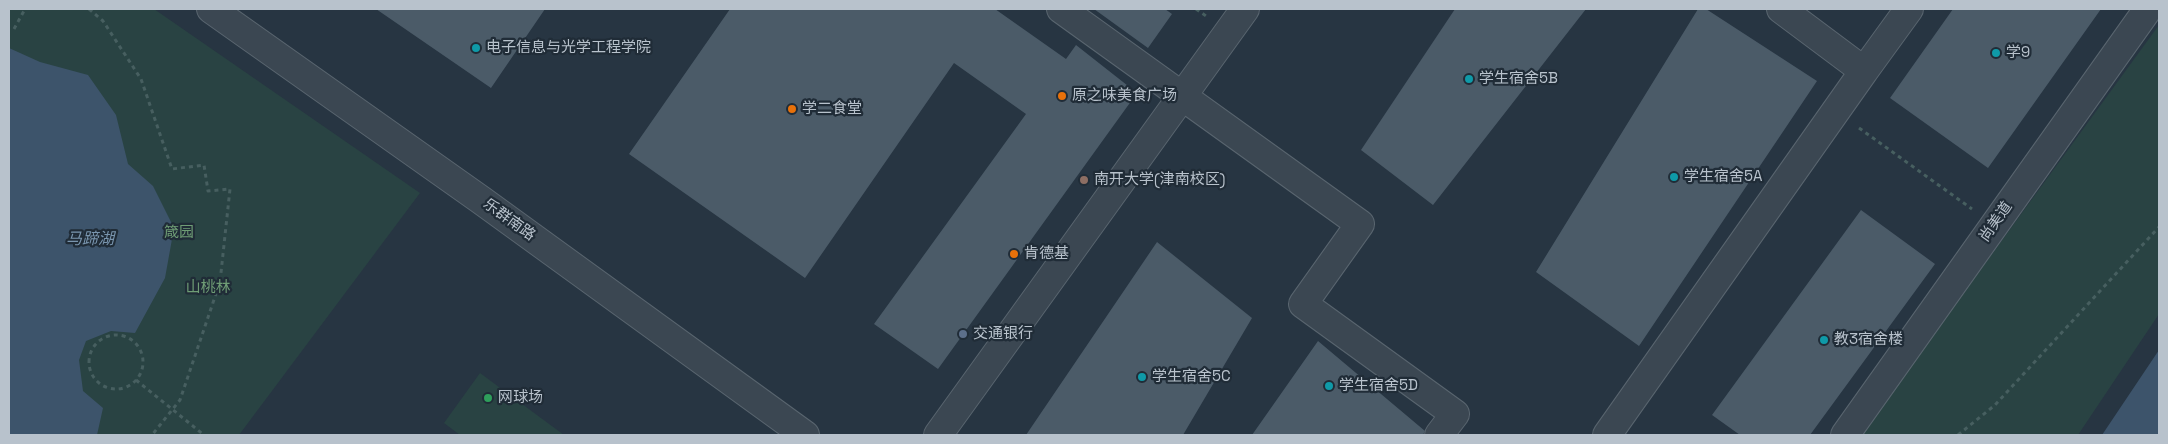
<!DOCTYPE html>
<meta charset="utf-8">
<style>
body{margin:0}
#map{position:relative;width:2168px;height:444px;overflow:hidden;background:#273542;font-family:"Space Grotesk",sans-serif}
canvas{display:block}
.frame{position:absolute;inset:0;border:10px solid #b8c2cc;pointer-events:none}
</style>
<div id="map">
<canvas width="2168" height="444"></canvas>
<div class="frame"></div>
</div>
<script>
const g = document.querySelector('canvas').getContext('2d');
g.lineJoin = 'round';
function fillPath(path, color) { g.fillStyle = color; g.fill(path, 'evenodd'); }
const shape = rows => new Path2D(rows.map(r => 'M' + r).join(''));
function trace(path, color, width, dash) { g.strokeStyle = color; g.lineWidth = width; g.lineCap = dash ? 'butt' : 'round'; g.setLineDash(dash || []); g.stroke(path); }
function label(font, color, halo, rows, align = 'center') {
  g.font = font + ' "Space Grotesk","Noto Sans SC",sans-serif'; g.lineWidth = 4.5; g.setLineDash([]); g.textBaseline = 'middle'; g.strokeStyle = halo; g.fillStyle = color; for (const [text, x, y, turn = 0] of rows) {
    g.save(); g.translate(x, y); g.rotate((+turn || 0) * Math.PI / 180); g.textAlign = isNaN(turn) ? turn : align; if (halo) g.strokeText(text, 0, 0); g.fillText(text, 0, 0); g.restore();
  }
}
fillPath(shape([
 [9,9,154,9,420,193,239,435,9,435],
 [2159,25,2159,314,2078,435,1860,435],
 [480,373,564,435,460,435,444,423]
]), '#294343');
fillPath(shape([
 [9,48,40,62,88,75,116,115,128,164,153,186,174,228,165,278,135,333,111,331,86,341,79,360,83,391,103,408,97,435,9,435],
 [2159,350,2159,435,2102,435]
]), '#3d546b');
fillPath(shape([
 [376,9,545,9,491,88],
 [730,9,995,9,1066,59,1076,45,1137,93,938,369,874,324,1026,114,954,63,805,278,629,154],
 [1094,9,1165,9,1172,14,1148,48],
 [1455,9,1586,9,1433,205,1361,150],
 [1698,9,1706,9,1817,81,1639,346,1536,272],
 [1953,9,2101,9,1988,168,1890,98],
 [1861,210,1935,264,1810,435,1740,435,1712,415],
 [1157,242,1252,318,1183,435,1026,435],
 [1318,341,1425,431,1423,435,1252,435]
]), '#4b5b68');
const street = shape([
 [211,9,481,200,805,435],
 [1061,9,1360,224,1303,304,1455,414,1439,435],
 [1781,9,1864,71,1909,9],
 [938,435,1245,9],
 [1607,435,1864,71],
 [1845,435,2148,9]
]);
trace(street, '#59656f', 30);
trace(shape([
 [89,9,103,21,141,79,172,169,204,165,208,191,230,189,220,282,180,400,152,435],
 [1196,9,1206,16],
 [14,29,25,9],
 [1859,128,1972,209],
 '89 362a27 27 0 1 1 54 0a27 27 0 1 1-54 0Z',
 [136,380,204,435],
 [1958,435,1995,405,2159,227]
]), '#475f60', 3, [4, 4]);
trace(street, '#3b4752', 28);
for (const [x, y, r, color] of [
 [476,48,5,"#0f9aa8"],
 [1996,53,5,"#0f9aa8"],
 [1469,79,5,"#0f9aa8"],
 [1062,96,5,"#e8710a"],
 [792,109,5,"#e8710a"],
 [1674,177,5,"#0f9aa8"],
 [1084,180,5,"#8d6e63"],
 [1014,254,5,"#e8710a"],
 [963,334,5,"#5c6f8a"],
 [1824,340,5,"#0f9aa8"],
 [1142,377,5,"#0f9aa8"],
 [1329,386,5,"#0f9aa8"],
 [488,398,5,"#2e9e5b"]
]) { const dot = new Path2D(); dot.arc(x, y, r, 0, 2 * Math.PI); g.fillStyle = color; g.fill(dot); trace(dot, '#202c37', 2); }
label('15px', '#b8c2cc', '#202c37', [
 ["电子信息与光学工程学院",486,48],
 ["学9",2006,53],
 ["学生宿舍5B",1479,79],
 ["原之味美食广场",1072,96],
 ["学二食堂",802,109],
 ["学生宿舍5A",1684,177],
 ["南开大学(津南校区)",1094,180],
 ["肯德基",1024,254],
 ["交通银行",973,334],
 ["教3宿舍楼",1834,340],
 ["学生宿舍5C",1152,377],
 ["学生宿舍5D",1339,386],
 ["网球场",498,398]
], 'left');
label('15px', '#b8c2cc', '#202c37', [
 ["乐群南路",509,220,36],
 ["尚美道",1996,222,-55]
]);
label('15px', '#6f9d75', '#202c37', [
 ["箴园",179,233],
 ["山桃林",208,288]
]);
label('italic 16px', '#7995ae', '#202c37', [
 ["马蹄湖",90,240]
]);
</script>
